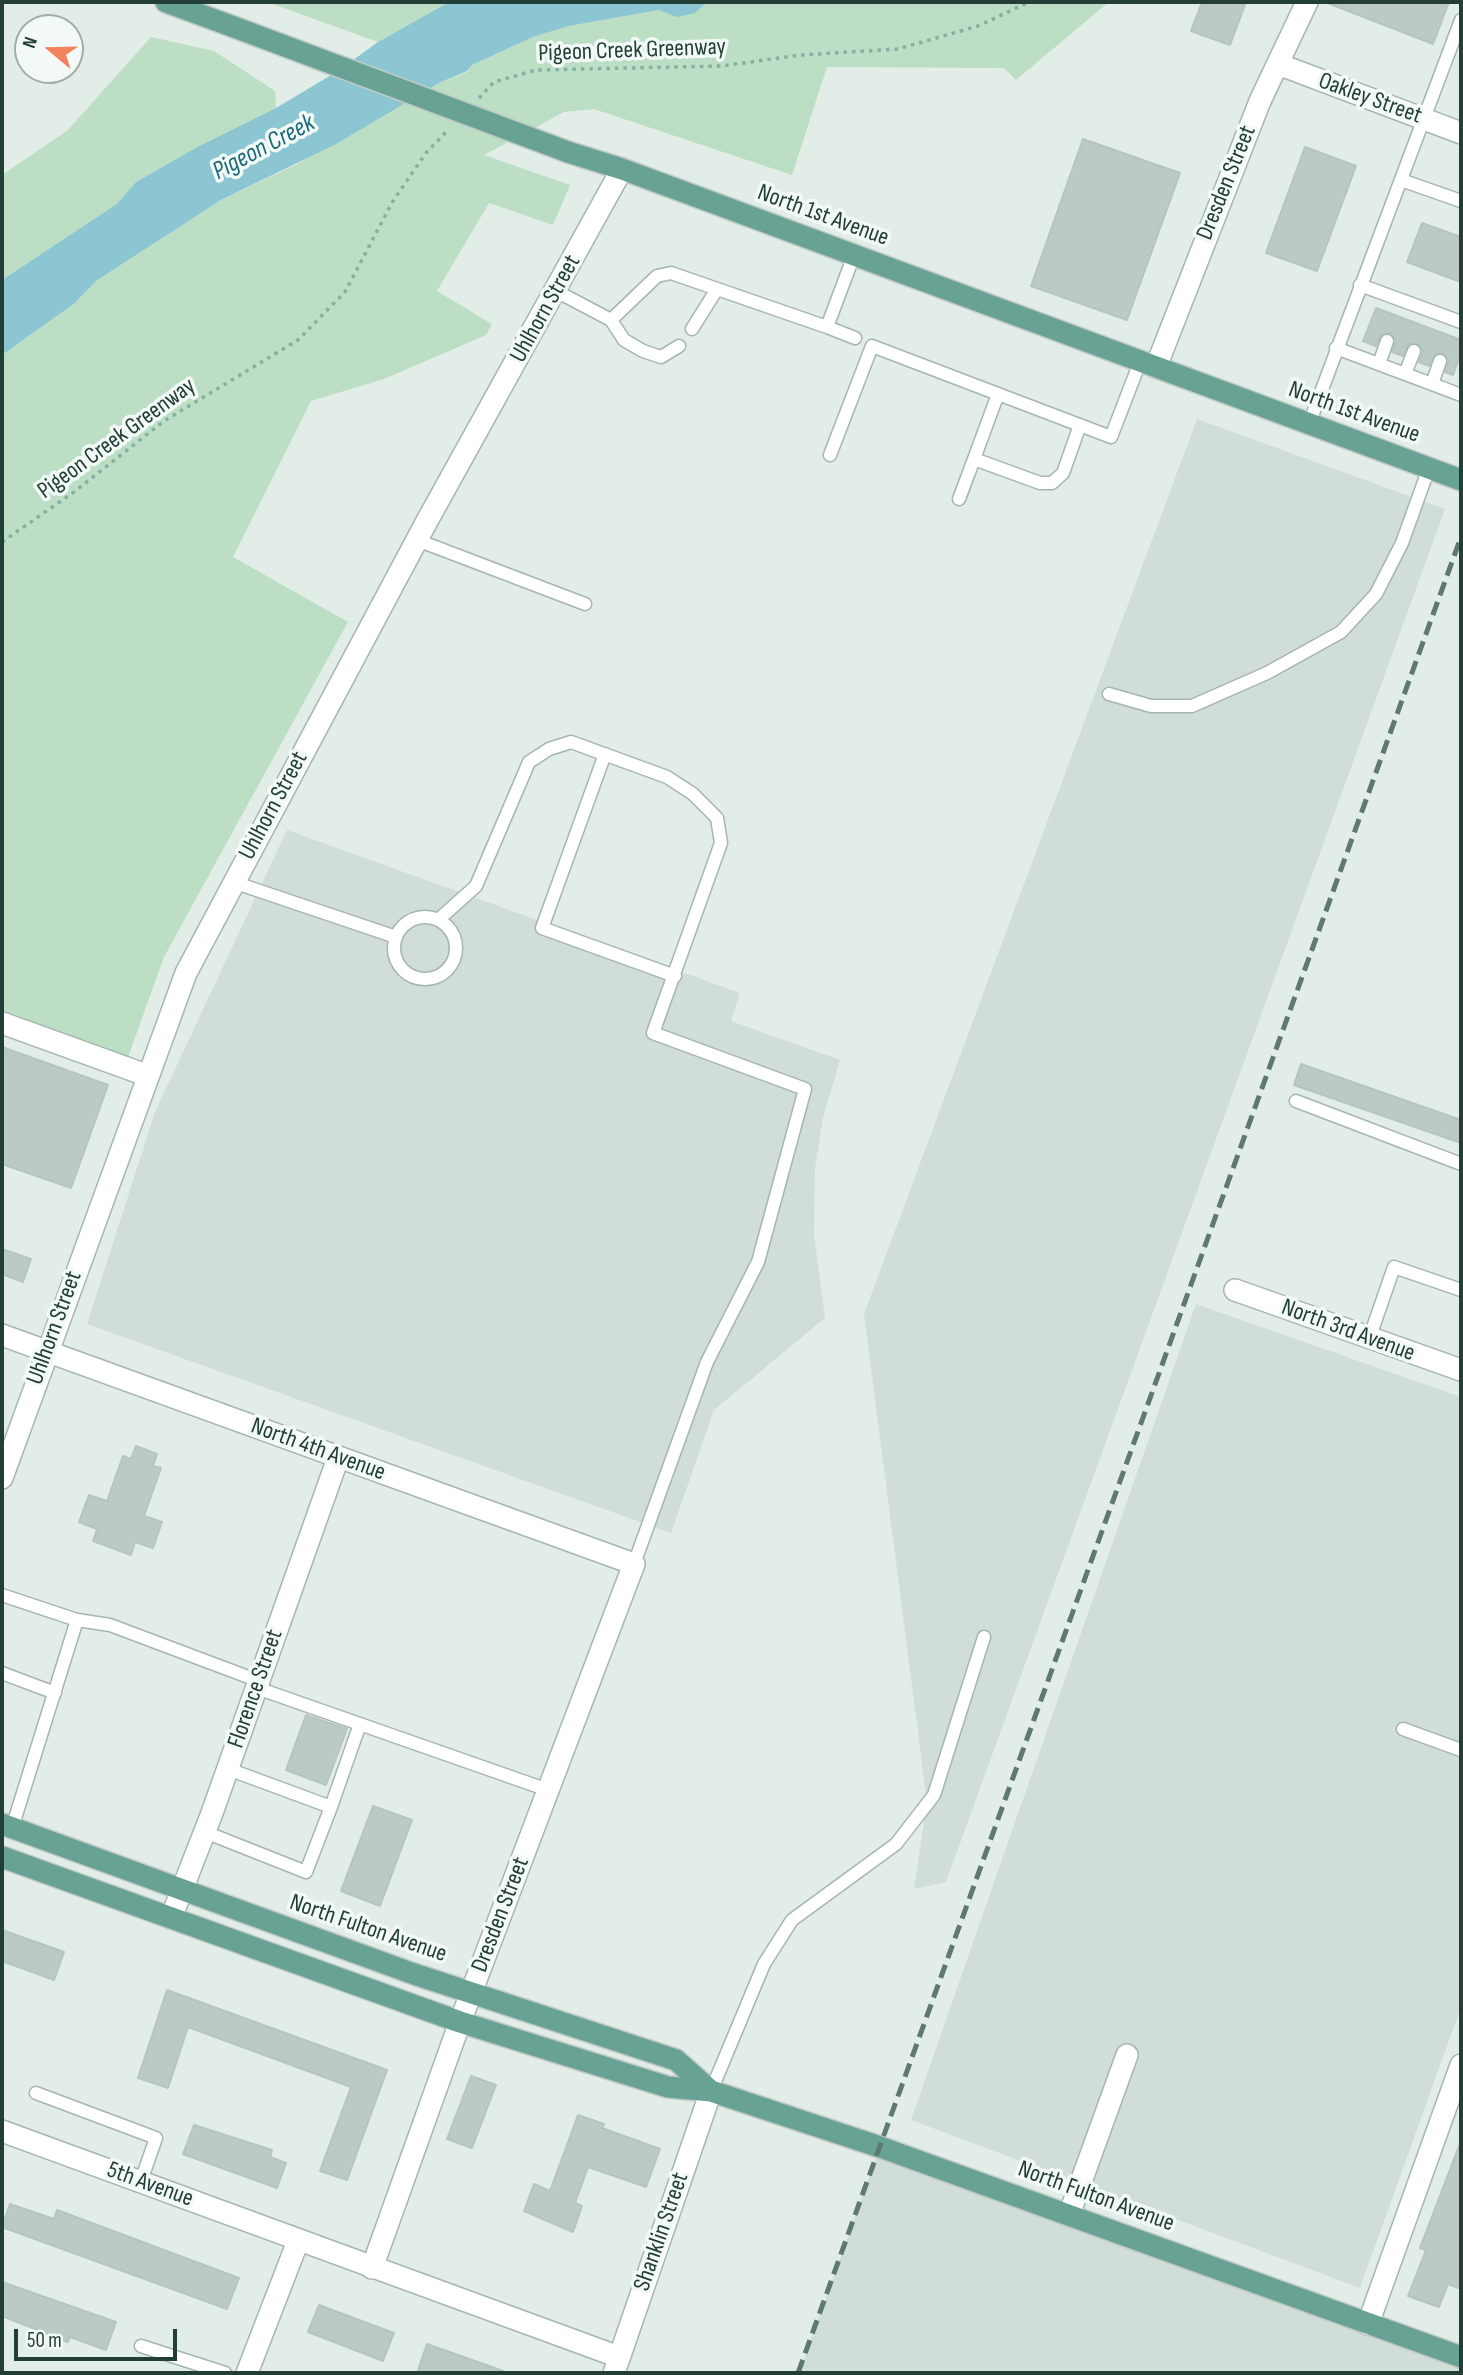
<!DOCTYPE html>
<style>
body{margin:0}
#map{position:relative;width:1463px;height:2375px;overflow:hidden;background:#e3ede8;font-family:"Sofia Sans Condensed",sans-serif}
canvas{display:block}
.frame{position:absolute;inset:0;border:4px solid #223e37;pointer-events:none}
.north{position:absolute;left:14px;top:14px;width:70px;height:70px;box-sizing:border-box;background:#f3f9f6;border:2px solid #9faeaa;border-radius:50%;rotate:289deg;font-size:19px;font-weight:700;line-height:28px;text-align:center;color:#223e37}
.north::after{content:'';display:block;margin:auto;width:24px;height:32px;background:#f2835b;clip-path:polygon(50% 0,100% 100%,50% 72%,0 100%)}
.scale{position:absolute;left:14px;top:2329px;width:163px;height:32px;box-sizing:border-box;border:4px solid #223e37;border-top:0;padding-left:9px;font-size:21px;line-height:24px;white-space:nowrap;color:#223e37;-webkit-text-stroke:5px #f3f9f6;paint-order:stroke}
</style>
<div id="map">
<canvas width="1463" height="2375"></canvas>
<div class="frame"></div>
<div class="north">N</div>
<div class="scale">50 m</div>
</div>
<script>
const g = document.querySelector('canvas').getContext('2d');
g.lineJoin = 'round';
function fillPath(path, color) { g.fillStyle = color; g.fill(path, 'evenodd'); }
const shape = rows => new Path2D(rows.map(r => 'M' + r).join(''));
function trace(path, color, width, dash) { g.strokeStyle = color; g.lineWidth = width; g.lineCap = dash ? 'butt' : 'round'; g.setLineDash(dash || []); g.stroke(path); }
function label(font, color, halo, rows, align = 'center') {
  g.font = font + ' "Sofia Sans Condensed",sans-serif'; g.lineWidth = 7; g.setLineDash([]); g.textBaseline = 'middle'; g.strokeStyle = halo; g.fillStyle = color; for (const [text, x, y, turn = 0] of rows) {
    g.save(); g.translate(x, y); g.rotate((+turn || 0) * Math.PI / 180); g.textAlign = isNaN(turn) ? turn : align; if (halo) g.strokeText(text, 0, 0); g.fillText(text, 0, 0); g.restore();
  }
}
fillPath(shape([
 [1197,419,1445,509,946,1882,914,1889,927,1802,864,1314],
 [287,830,740,993,731,1021,840,1060,823,1118,815,1168,814,1235,825,1318,714,1410,671,1533,87,1324,155,1112],
 [1196,1304,1461,1397,1461,2007,1360,2288,911,2120],
 [880,2147,1461,2357,1461,2373,799,2373]
]), '#d1ddd7');
fillPath(shape([
 [267,2,449,2,378,42],
 [707,2,1109,2,1016,80,1004,68,827,67,792,175,594,109,564,112,484,155,570,185,553,225,489,203,437,291,492,324,486,335,384,379,311,401,233,557,348,622,164,957,127,1060,2,1016,2,355,75,303,96,281,221,200,295,165,439,83,467,72,472,65,533,37,569,26,659,10,695,13],
 [151,37,214,51,275,91,276,108,199,146,136,182,118,204,2,280,2,175,68,130]
]), '#bcdec5');
fillPath(shape([
 [449,2,707,2,695,13,677,17,659,10,569,26,533,37,472,65,467,71,439,83,336,144,221,200,96,281,75,303,2,355,2,280,117,204,136,182,199,146,276,108,338,71,378,42]
]), '#8bc6d2');
const building = shape([
 [1202,2,1246,2,1230,45,1191,31,1202,2],
 [1325,2,1449,2,1433,44,1325,2],
 [1083,139,1180,173,1127,320,1031,286,1083,139],
 [1305,147,1356,166,1317,271,1266,253,1305,147],
 [1422,223,1461,237,1461,282,1407,262,1422,223],
 [1376,308,1461,340,1461,353,1453,375,1445,372,1449,360,1443,353,1434,355,1429,366,1419,362,1423,350,1417,343,1408,345,1403,356,1392,352,1396,340,1390,333,1381,335,1376,346,1363,341,1376,308],
 [2,1047,108,1085,71,1188,2,1164,2,1047],
 [1301,1064,1461,1120,1461,1143,1294,1085,1301,1064],
 [2,1249,31,1259,23,1282,2,1274,2,1249],
 [136,1446,157,1454,153,1466,161,1468,144,1516,162,1522,153,1548,135,1542,131,1555,93,1541,97,1529,79,1522,89,1495,107,1501,123,1456,131,1459,136,1446],
 [306,1715,347,1729,326,1785,286,1770,306,1715],
 [373,1806,412,1820,380,1906,341,1891,373,1806],
 [2,1930,64,1952,54,1980,2,1961,2,1930],
 [167,1990,387,2070,347,2180,320,2171,351,2087,188,2027,168,2088,138,2078,167,1990],
 [471,2076,496,2085,472,2148,447,2139,471,2076],
 [578,2115,604,2124,602,2128,660,2149,646,2187,588,2167,575,2203,582,2206,573,2232,524,2211,534,2184,550,2191,578,2115],
 [194,2125,272,2150,270,2157,286,2163,277,2188,183,2154,194,2125],
 [1459,2146,1461,2289,1448,2284,1439,2307,1408,2296,1426,2250,1420,2248,1459,2146],
 [10,2204,54,2219,57,2210,239,2278,227,2309,2,2227,10,2204],
 [2,2282,116,2322,106,2350,70,2337,68,2342,2,2316,2,2282],
 [319,2305,394,2333,383,2361,308,2332,319,2305],
 [427,2344,503,2371,503,2373,417,2373,427,2344]
]);
fillPath(building, '#bbcac4');
trace(building, '#b5c6bf', 2);
const lane = shape([
 [1401,180,1461,201],
 [1360,285,1461,322],
 [556,291,611,320,657,276,671,273,827,327,854,255],
 [611,320,624,340,643,351,661,357,679,346],
 [827,327,855,338],
 [692,329,717,289],
 [1336,348,1461,395],
 [1379,364,1387,341],
 [1405,374,1414,351],
 [1432,384,1440,361],
 [998,394,974,459,1040,483,1052,483,1063,473,1080,425],
 [1309,424,1461,20],
 [830,455,872,346,1111,437,1140,362],
 [959,499,974,459],
 [417,540,585,604],
 [1109,694,1151,706,1192,706,1267,673,1341,632,1376,594,1402,543,1429,468],
 [605,754,542,928,675,976],
 [233,882,396,937],
 '394 948a31 31 0 1 1 62 0a31 31 0 1 1-62 0Z',
 [438,920,476,886,529,762,549,749,571,742,667,777,693,794,717,818,721,843,653,1033,805,1089,758,1262,707,1362,634,1564],
 [1296,1101,1461,1164],
 [1369,1339,1394,1267,1461,1290],
 [2,1595,77,1620,110,1625,259,1681],
 [2,1673,55,1693],
 [257,1688,548,1790],
 [1403,1729,1461,1750],
 [331,1807,360,1724],
 [12,1828,77,1620],
 [205,1832,306,1872,331,1807,228,1769],
 [711,2091,764,1964,792,1920,896,1844,934,1795,984,1637],
 [36,2093,156,2138,141,2181],
 [141,2346,225,2373]
]);
const street = shape([
 [1278,64,1461,133],
 [1156,367,1260,101,1307,2],
 [2,1023,146,1075],
 [1235,1290,1461,1370],
 [2,1335,634,1564,460,2022,372,2268],
 [2,1478,186,973,427,521,622,169],
 [171,1918,212,1813,338,1458],
 [2,2131,619,2357],
 [1069,2215,1127,2055],
 [1368,2324,1461,2065],
 [247,2373,298,2241],
 [614,2373,711,2091]
]);
const primary = shape([
 [166,2,234,27],
 [568,152,622,169,1461,480],
 [2,1824,414,1974,676,2060,711,2091],
 [2,1857,460,2022,668,2087,711,2091,880,2147,1461,2357]
]);
trace(lane, '#a5b5af', 15);
trace(street, '#a5b5af', 24);
trace(primary, '#c1c9c7', 24);
trace(shape([
 [479,98,494,82,536,70,722,66,800,55,898,49,978,26,1029,2],
 [2,542,74,492,164,421,298,340,345,292,393,201,426,153,449,129]
]), '#83b0a3', 3.5, [3.5, 5]);
trace(lane, '#fff', 12);
trace(street, '#fff', 21);
trace(primary, '#67a294', 21);
trace(shape([
 [798,2373,1461,537]
]), '#5d7972', 5, [14, 7]);
const primaryBridge = shape([
 [234,27,568,152]
]);
trace(primaryBridge, '#c1c9c7', 24, []);
trace(primaryBridge, '#67a294', 21);
label('24px', '#223e37', '#f3f9f6', [
 ["Pigeon Creek Greenway",632,51,-2],
 ["Oakley Street",1370,99,20],
 ["Dresden Street",1227,183,-68],
 ["North 1st Avenue",823,216,20],
 ["Uhlhorn Street",546,309,-61],
 ["North 1st Avenue",1354,413,20],
 ["Pigeon Creek Greenway",117,439,-36],
 ["Uhlhorn Street",274,806,-62],
 ["Uhlhorn Street",55,1328,-70],
 ["North 3rd Avenue",1348,1331,20],
 ["North 4th Avenue",318,1450,20],
 ["Florence Street",256,1689,-71],
 ["Dresden Street",501,1915,-69],
 ["North Fulton Avenue",368,1929,19],
 ["5th Avenue",150,2185,20],
 ["North Fulton Avenue",1096,2197,20],
 ["Shanklin Street",662,2232,-71]
]);
label('italic 26px', '#1c697a', '#f3f9f6', [
 ["Pigeon Creek",264,148,-28]
]);
</script>
